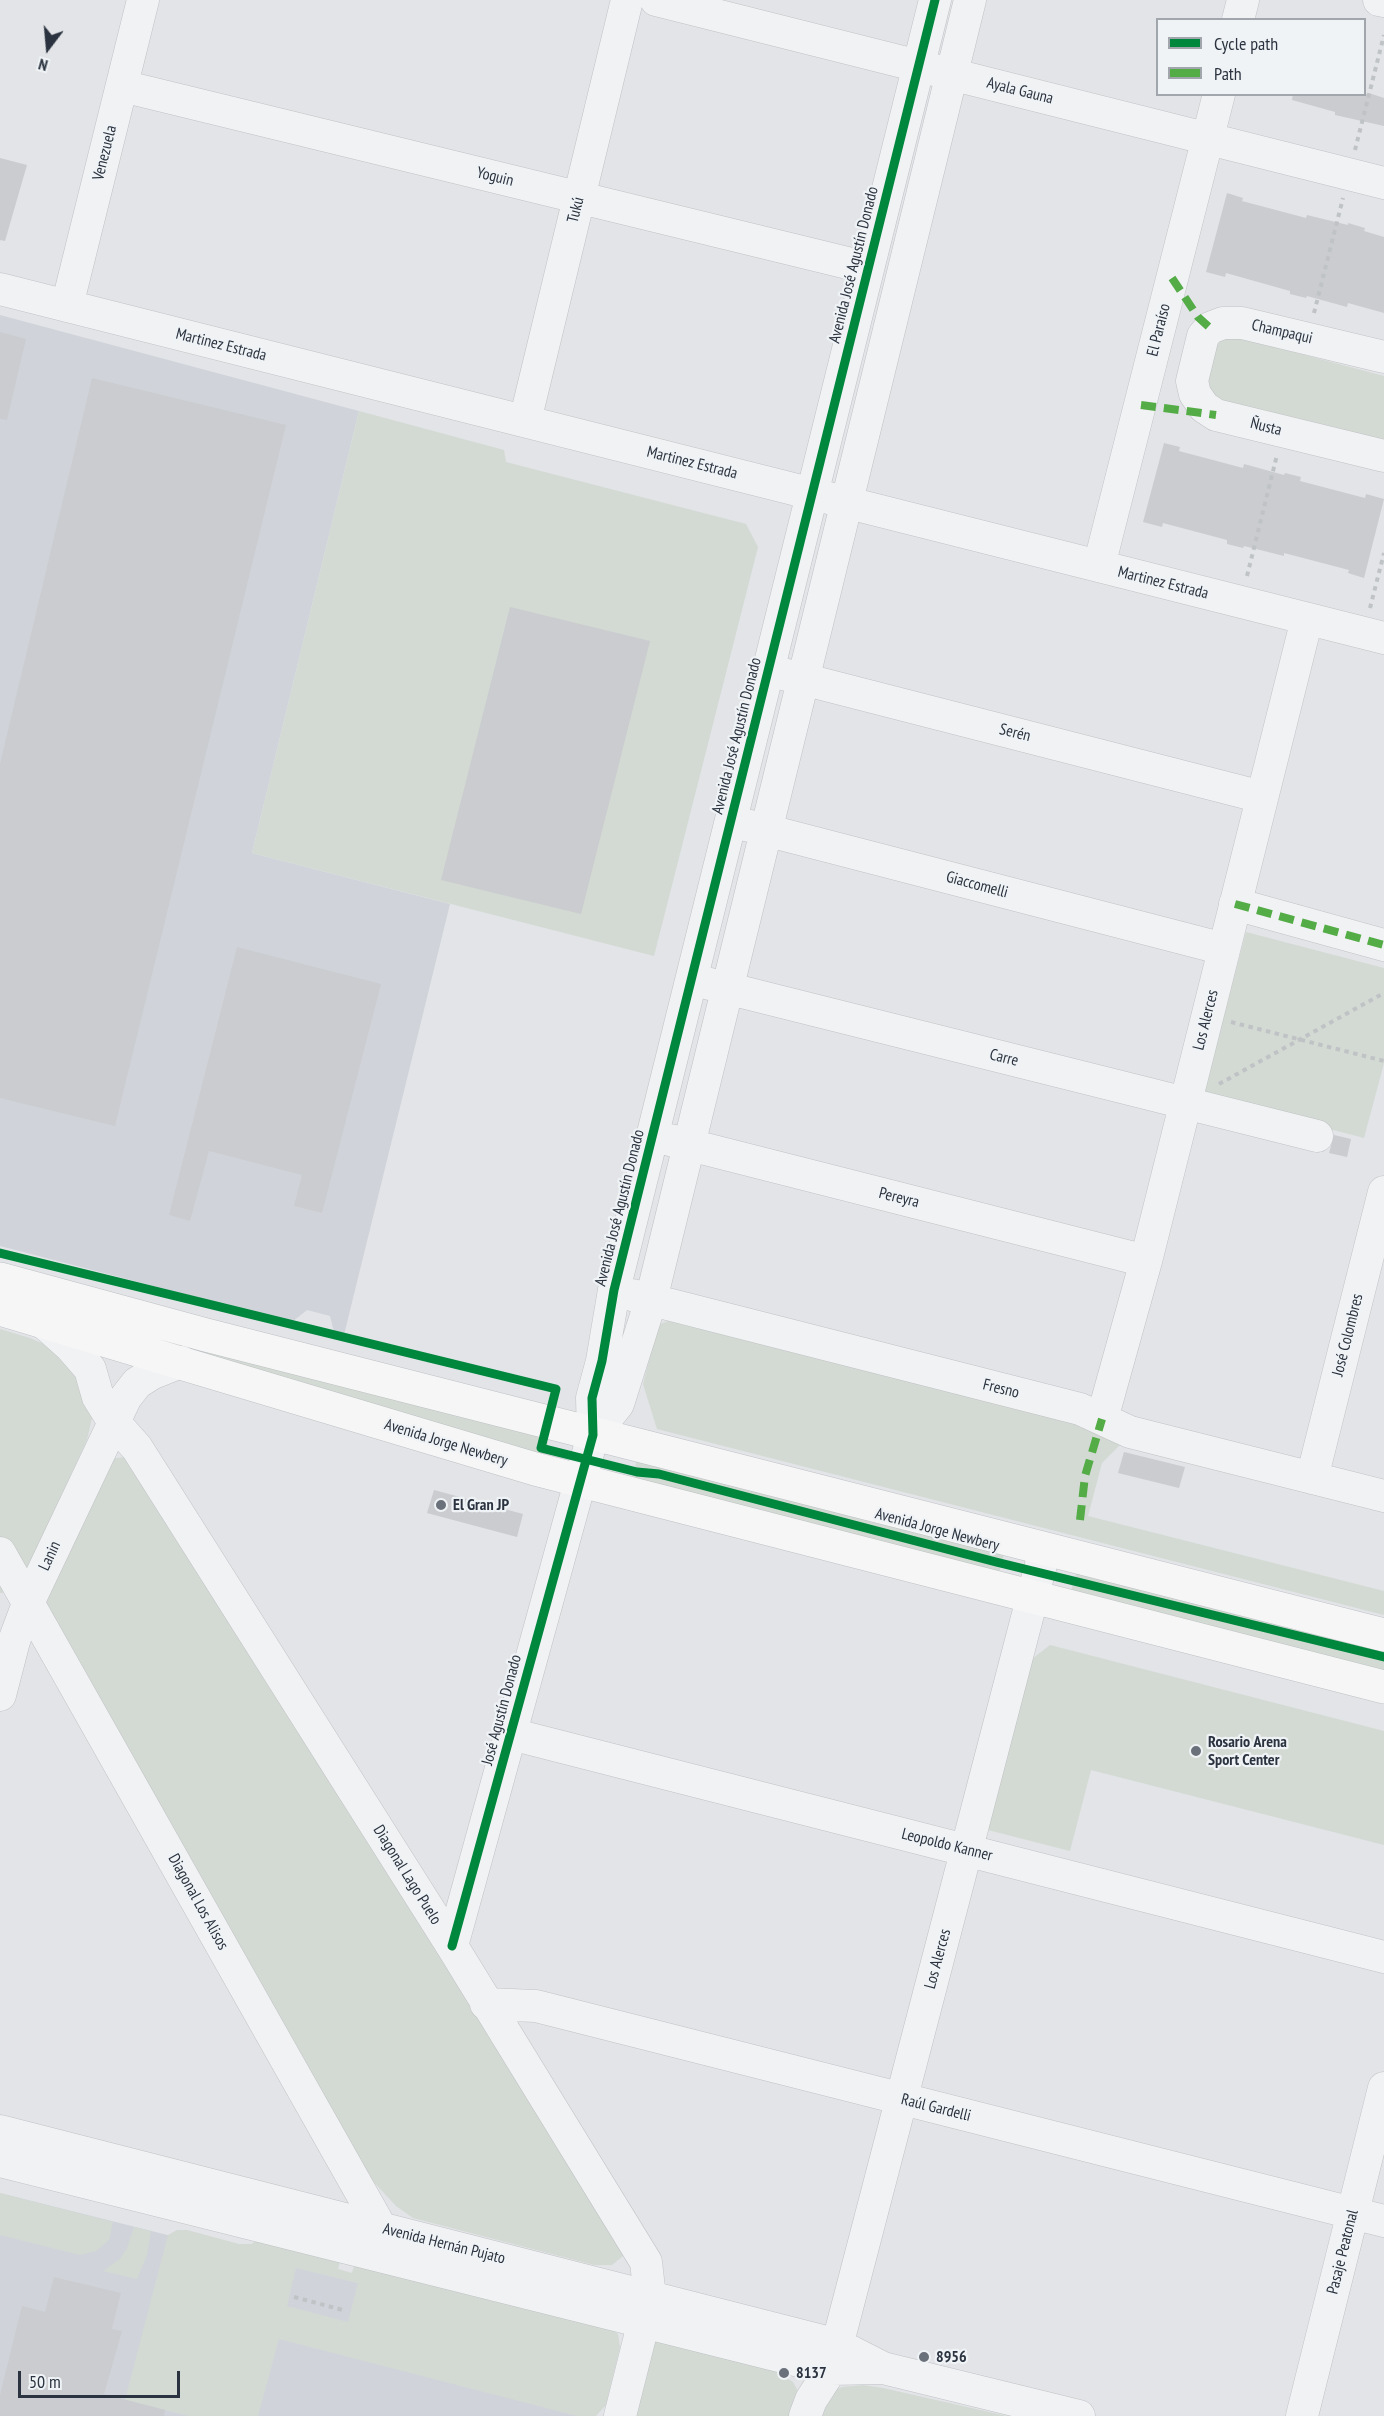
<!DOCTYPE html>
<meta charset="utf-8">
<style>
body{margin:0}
#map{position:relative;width:1384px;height:2416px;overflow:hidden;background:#e2e4e7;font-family:"PT Sans Narrow",sans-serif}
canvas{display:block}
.legend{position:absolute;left:1156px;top:18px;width:210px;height:78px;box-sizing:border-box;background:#f0f3f6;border:2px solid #a1a6ad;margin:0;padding:8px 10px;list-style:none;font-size:18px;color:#2a333f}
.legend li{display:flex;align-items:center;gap:12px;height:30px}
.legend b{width:30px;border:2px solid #a1a6ad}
.north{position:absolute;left:18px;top:18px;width:60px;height:60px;-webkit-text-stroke:4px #f0f3f6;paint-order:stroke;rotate:196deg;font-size:16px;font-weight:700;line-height:24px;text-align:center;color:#2a333f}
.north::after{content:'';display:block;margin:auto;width:21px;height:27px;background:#2a333f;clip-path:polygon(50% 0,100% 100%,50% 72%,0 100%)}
.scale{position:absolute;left:18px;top:2371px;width:162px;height:27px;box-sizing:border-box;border:3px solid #2a333f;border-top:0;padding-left:8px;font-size:18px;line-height:21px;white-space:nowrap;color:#2a333f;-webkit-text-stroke:4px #f0f3f6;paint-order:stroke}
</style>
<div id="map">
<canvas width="1384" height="2416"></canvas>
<ul class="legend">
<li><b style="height:8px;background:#00873e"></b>Cycle path</li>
<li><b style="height:8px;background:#53ac46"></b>Path</li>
</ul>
<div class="north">N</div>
<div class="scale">50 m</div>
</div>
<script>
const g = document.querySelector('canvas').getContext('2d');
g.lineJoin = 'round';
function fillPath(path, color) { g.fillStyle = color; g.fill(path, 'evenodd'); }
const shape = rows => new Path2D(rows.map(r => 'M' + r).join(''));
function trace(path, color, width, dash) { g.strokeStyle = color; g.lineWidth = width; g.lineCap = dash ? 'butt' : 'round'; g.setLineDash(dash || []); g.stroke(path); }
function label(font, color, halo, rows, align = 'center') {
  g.font = font + ' "PT Sans Narrow",sans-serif'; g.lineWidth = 4.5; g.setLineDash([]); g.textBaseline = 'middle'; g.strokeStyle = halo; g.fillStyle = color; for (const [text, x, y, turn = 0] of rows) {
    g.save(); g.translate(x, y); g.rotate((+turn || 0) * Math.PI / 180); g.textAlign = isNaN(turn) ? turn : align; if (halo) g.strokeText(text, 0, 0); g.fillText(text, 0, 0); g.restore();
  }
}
fillPath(shape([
 [0,315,359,411,252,853,450,904,344,1335,334,1332,330,1316,307,1310,292,1322,0,1246],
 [0,2193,359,2283,582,2416,0,2416]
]), '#d0d4da');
fillPath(shape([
 [1233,336,1384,376,1384,443,1221,402,1203,382,1211,348,1220,340],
 [359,411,504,450,506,462,746,524,758,547,654,956,252,853],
 [1246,932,1384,968,1384,1063,1364,1138,1203,1096],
 [0,1296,545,1436,549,1447,543,1455],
 [668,1321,1082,1424,1121,1444,1102,1463,1088,1516,1384,1591,1384,1615,657,1429,643,1384,658,1325],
 [0,1329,30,1338,55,1349,69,1364,84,1391,92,1418,87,1440,29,1565,2,1593,0,1593],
 [127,1457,625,2241,623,2256,612,2265,594,2265,413,2218,396,2206,370,2178,274,2014,184,1847,49,1618,46,1599,107,1459],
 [637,1459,1004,1554,999,1573,632,1481],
 [1077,1571,1384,1648,1384,1670,1071,1591],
 [1050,1645,1384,1731,1384,1845,1091,1770,1070,1851,988,1830,1032,1659],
 [0,2193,113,2222,109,2240,96,2251,80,2255,0,2235],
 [134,2227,151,2231,147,2255,137,2279,103,2271,120,2259,127,2248],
 [177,2230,187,2230,239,2244,251,2244,260,2239,341,2259,338,2269,352,2273,355,2263,606,2326,618,2334,620,2347,606,2405,596,2416,577,2416,279,2339,258,2416,189,2416,125,2400,168,2235],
 [296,2268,358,2283,348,2322,287,2306],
 [658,2339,773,2370,793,2382,800,2395,796,2416,634,2416,650,2348],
 [863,2385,883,2388,1007,2416,818,2416,829,2393,842,2387]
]), '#d3dad3');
fillPath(shape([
 [1293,94,1372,94,1384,98,1384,126,1335,115,1335,112,1292,100],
 [0,158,27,165,5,241,0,240],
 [1227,193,1243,198,1242,201,1306,218,1307,215,1348,225,1348,223,1365,228,1364,231,1384,237,1384,313,1348,303,1347,307,1307,296,1306,298,1290,294,1290,291,1226,273,1225,277,1206,272],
 [0,332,26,339,7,420,0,419],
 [92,378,286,425,115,1126,0,1098,0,764],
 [1164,443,1180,447,1179,451,1243,468,1244,464,1284,475,1285,473,1301,477,1300,481,1365,498,1366,494,1384,499,1364,578,1348,573,1349,570,1284,553,1284,556,1244,546,1243,548,1227,544,1227,540,1163,523,1162,527,1143,522],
 [510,607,650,641,581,914,441,880],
 [237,947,381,984,322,1213,294,1206,302,1175,209,1151,190,1221,169,1215],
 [1334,1135,1351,1139,1347,1157,1329,1153],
 [1124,1452,1185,1467,1179,1488,1118,1473],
 [434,1490,523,1514,517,1537,427,1513],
 [54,2277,121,2293,112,2329,122,2331,104,2394,165,2410,164,2416,0,2416,0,2395,22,2306,45,2312]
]), '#cacccf');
const minor = shape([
 [656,0,1384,183],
 [1379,0,1384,1],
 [1238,20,1243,0],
 [122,86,868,268],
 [0,289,1384,638],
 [67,306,143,0],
 [1384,357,1242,323,1223,323,1210,328,1203,336,1192,381,1195,394,1204,407,1216,415,1384,456],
 [525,421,627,0],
 [1099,566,1219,94],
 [783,674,1262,797],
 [746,825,1224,949],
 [1235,904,1384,945],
 [706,983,1317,1136],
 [670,1140,1146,1261],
 [632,1295,1080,1409,1130,1432,1384,1496],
 [42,1321,70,1346,90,1369,98,1397,113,1421,137,1448,452,1946,646,2262,650,2297,620,2416],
 [1102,1419,1146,1261,1307,619],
 [593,1435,618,1404,651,1300,970,0],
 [1312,1478,1384,1192],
 [0,1553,381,2228,378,2241],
 [0,1695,14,1641,29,1601,126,1397,137,1383,151,1374,181,1362],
 [511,1734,1384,1957],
 [452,1946,593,1435,592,1398,602,1361,614,1290,935,0],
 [486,2004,536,2006,1384,2221],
 [0,2131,838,2345,883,2368,1079,2416],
 [0,2161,831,2369,880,2368],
 [805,2416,811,2400,831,2369,1045,1549],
 [1302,2416,1384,2088]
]);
const major = shape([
 [0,1279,206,1335,1384,1635],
 [0,1309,535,1469,1384,1687]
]);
trace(minor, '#c0c2c5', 33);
trace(major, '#bec1c5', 34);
trace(shape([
 [1355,150,1384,35],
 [1314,313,1343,198],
 [1247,576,1277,455],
 [1370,608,1384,553],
 [1231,1022,1384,1061],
 [1219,1084,1384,993],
 [294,2297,343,2310]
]), '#c0c3c5', 4, [4.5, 4.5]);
trace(minor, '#f1f2f4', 32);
trace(major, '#f6f6f6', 33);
trace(shape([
 [1172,278,1198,317,1210,328],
 [1141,405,1216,415],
 [1235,904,1384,945],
 [1080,1520,1085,1476,1102,1419]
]), '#53ac46', 8, [15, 8]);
trace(shape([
 [0,1253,556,1389,541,1448,637,1472,659,1474,996,1562,1384,1657],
 [452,1946,593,1435,592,1398,602,1361,614,1290,935,0]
]), '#00873e', 9);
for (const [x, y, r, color] of [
 [441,1505,6,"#6a717a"],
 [1196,1751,6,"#6a717a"],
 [924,2357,6,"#6a717a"],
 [784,2373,6,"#6a717a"]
]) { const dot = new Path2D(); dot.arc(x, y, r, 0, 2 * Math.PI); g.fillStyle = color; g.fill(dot); trace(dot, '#f0f3f6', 2); }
label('16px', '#2a333f', '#f0f3f6', [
 ["Ayala Gauna",1020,91,14],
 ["Venezuela",105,153,-76],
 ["Yoguin",495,177,14],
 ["Tukú",576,210,-76],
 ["Avenida José Agustín Donado",854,265,-76],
 ["El Paraíso",1159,330,-76],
 ["Champaqui",1282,332,13],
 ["Martinez Estrada",221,345,14],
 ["Ñusta",1266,427,14],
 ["Martinez Estrada",692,463,14],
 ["Martinez Estrada",1163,583,14],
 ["Serén",1015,733,14],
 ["Avenida José Agustín Donado",737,736,-76],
 ["Giaccomelli",977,885,15],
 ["Los Alerces",1206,1020,-76],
 ["Carre",1004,1058,14],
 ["Pereyra",899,1198,14],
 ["Avenida José Agustín Donado",620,1208,-76],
 ["José Colombres",1348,1335,-76],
 ["Fresno",1001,1389,14],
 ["Avenida Jorge Newbery",446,1443,17],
 ["Avenida Jorge Newbery",937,1530,15],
 ["Lanin",50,1556,-65],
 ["José Agustín Donado",502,1710,-75],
 ["Leopoldo Kanner",947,1845,14],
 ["Diagonal Lago Puelo",407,1875,58],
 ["Diagonal Los Alisos",198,1902,61],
 ["Los Alerces",938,1959,-75],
 ["Raúl Gardelli",936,2108,14],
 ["Avenida Hernán Pujato",444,2244,14],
 ["Pasaje Peatonal",1343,2252,-76]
]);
label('bold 16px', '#2a333f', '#f0f3f6', [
 ["El Gran JP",453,1505],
 ["Rosario Arena",1208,1742],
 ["Sport Center",1208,1760],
 ["8956",936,2357],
 ["8137",796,2373]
], 'left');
</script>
